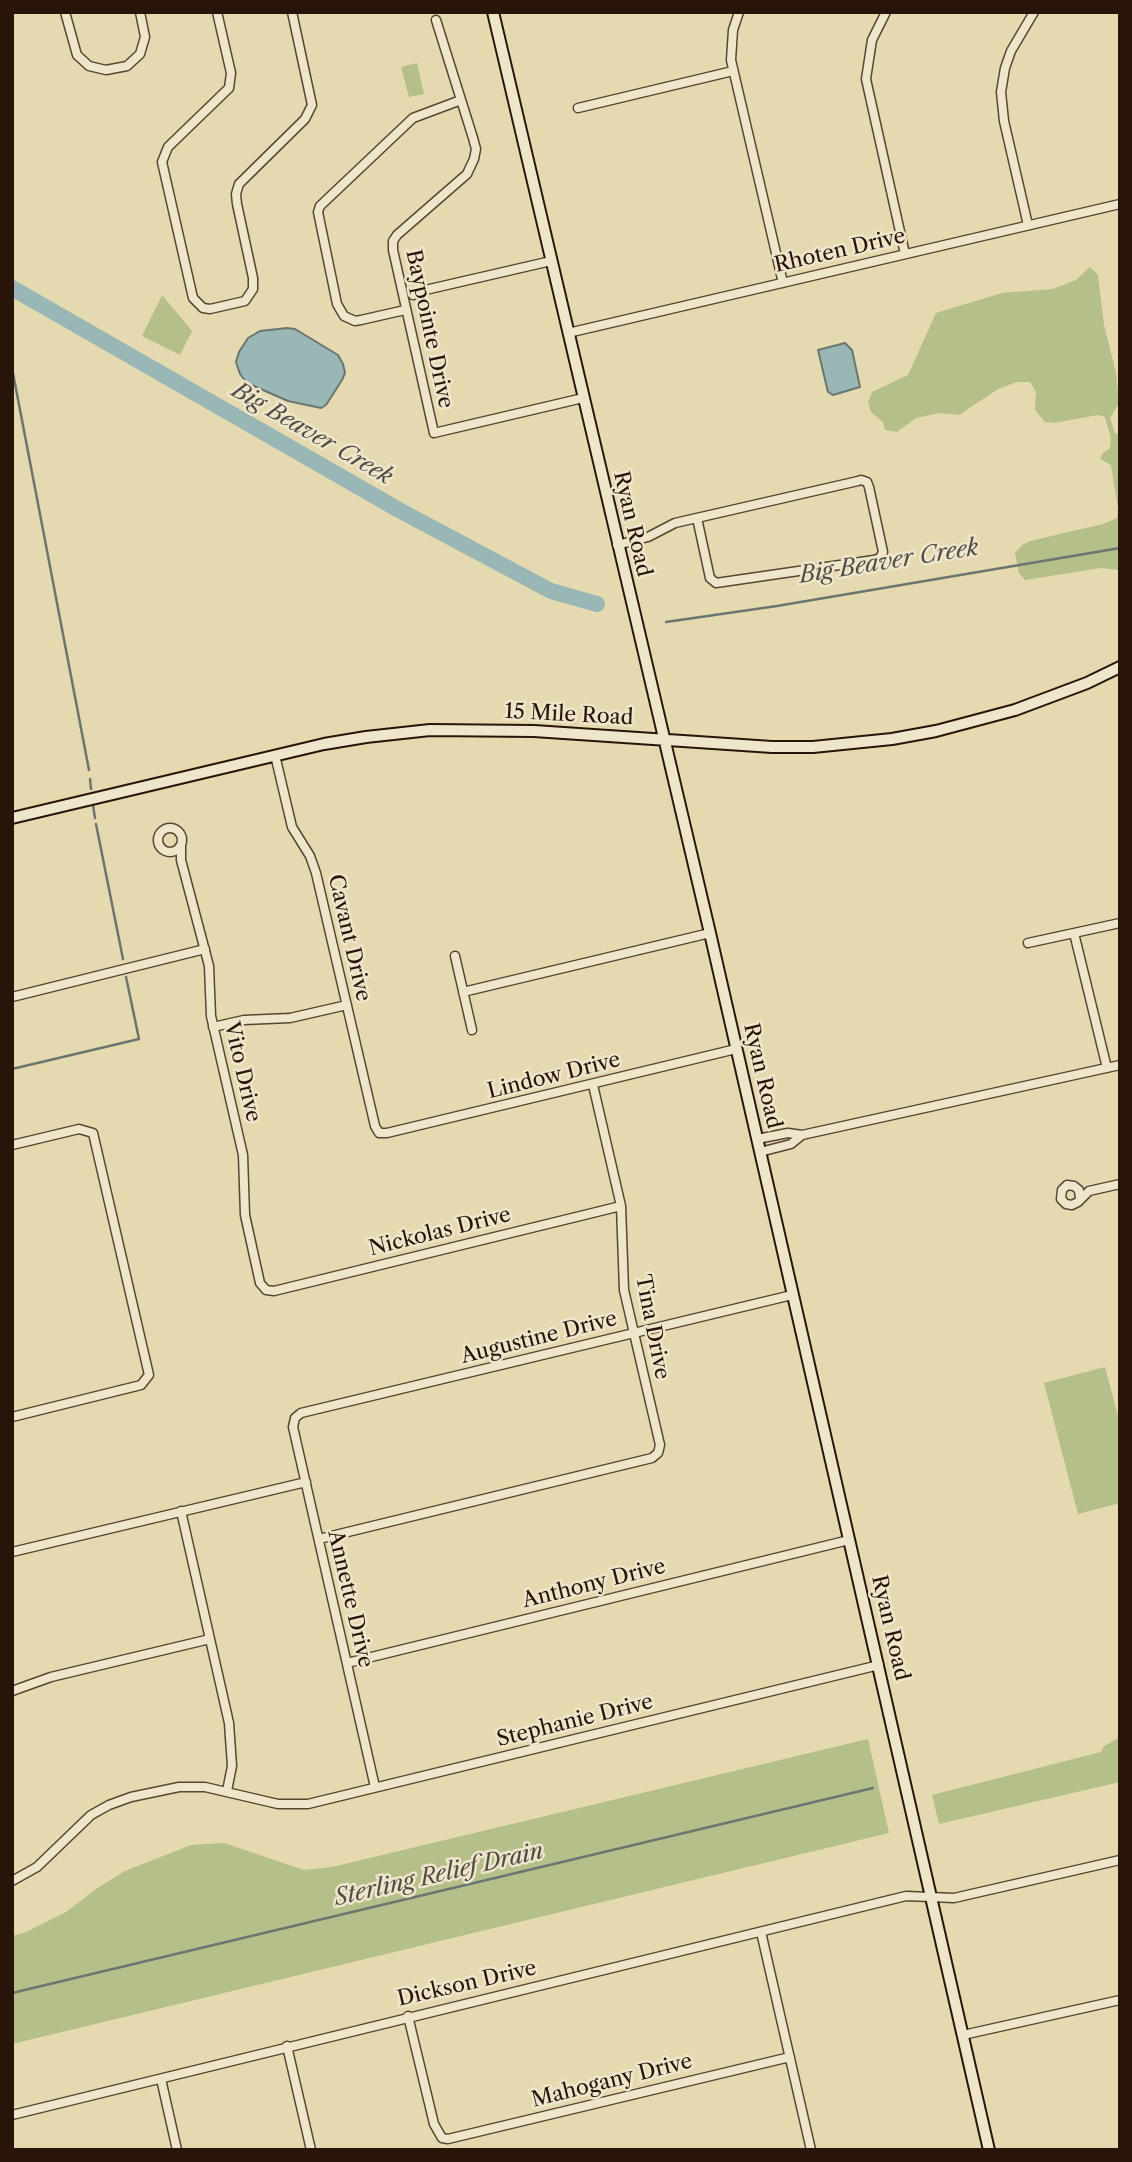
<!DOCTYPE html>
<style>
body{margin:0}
#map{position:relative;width:1132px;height:2162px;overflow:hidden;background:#e5d9af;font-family:"Libre Caslon Text",serif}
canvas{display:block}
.frame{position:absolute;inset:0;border:14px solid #291409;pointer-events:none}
</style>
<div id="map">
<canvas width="1132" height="2162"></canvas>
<div class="frame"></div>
</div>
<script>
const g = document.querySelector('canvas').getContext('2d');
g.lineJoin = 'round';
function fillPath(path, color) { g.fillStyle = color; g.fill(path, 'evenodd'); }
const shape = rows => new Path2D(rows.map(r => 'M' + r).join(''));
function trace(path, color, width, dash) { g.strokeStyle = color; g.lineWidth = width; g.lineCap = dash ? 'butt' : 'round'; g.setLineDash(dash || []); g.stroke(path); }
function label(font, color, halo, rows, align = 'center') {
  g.font = font + ' "Libre Caslon Text",serif'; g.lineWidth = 5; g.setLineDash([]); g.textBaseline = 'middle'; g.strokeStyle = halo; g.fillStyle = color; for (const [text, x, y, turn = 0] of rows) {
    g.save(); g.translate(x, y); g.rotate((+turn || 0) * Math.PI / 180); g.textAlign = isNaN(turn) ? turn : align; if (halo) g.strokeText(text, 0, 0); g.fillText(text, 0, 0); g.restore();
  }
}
fillPath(shape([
 [417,63,424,94,409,97,401,67],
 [1090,267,1098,275,1104,325,1116,373,1119,403,1110,418,1115,433,1120,435,1120,570,1101,568,1025,580,1019,573,1015,553,1022,545,1030,541,1103,524,1117,518,1118,509,1111,465,1100,459,1103,453,1110,448,1111,439,1105,417,1098,415,1054,423,1045,422,1035,410,1036,392,1030,382,1017,382,998,389,959,415,940,413,916,418,897,432,885,430,883,422,871,412,868,402,872,392,908,375,936,313,1002,293,1053,289,1076,280],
 [162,295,192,331,180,355,142,336],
 [1105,1367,1120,1424,1120,1503,1078,1514,1044,1383],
 [1120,1737,1120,1782,939,1824,932,1795,1101,1752,1104,1746],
 [868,1739,889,1833,12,2044,12,1936,26,1932,66,1912,96,1889,125,1871,191,1845,224,1843,304,1870,332,1867]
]), '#b5bf8a');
const water = shape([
 [287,328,295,329,338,355,343,364,345,373,342,380,326,405,321,408,288,401,247,383,240,374,236,362,239,352,248,338,260,331,287,328],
 [845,343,852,350,860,387,833,395,828,392,818,350,845,343]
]);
fillPath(water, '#99b8b5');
trace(water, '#6c7670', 2);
trace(shape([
 [12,368,89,770],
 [666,622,777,606,1120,548],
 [90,779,91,789],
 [93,805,95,818],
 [96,824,123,959],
 [12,1069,139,1039,126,977],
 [12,1993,873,1788]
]), '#6c7670', 2.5);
trace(shape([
 [12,288,399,510,551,591,597,604]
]), '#99b8b5', 16);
const minor = shape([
 [65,12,77,55,89,66,106,70,127,66,140,54,145,37,140,12],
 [217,12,231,73,229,88,168,147,162,162,193,298,203,308,210,309,245,301,253,289,253,278,237,204,236,194,239,184,305,119,312,105,292,12],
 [739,12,733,30,731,60,783,283],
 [886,12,872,40,866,79,905,254],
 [436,20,473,138,476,149,474,159,467,174,397,235,393,241,393,250,434,433,583,398],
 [578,108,733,71],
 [1028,225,1004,121,1001,92,1005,68,1011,51,1034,12],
 [413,295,421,291,551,261],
 [405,310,361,320,355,321,344,316,337,304,318,212,320,206,413,118,461,100],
 [568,333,1120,204],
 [617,545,648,537,675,523,858,481,861,480,867,482,869,487,883,552,880,558,874,560,716,583,710,578,697,518],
 [275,755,292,827,310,856,316,873,375,1126,379,1133,387,1133,736,1049],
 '158 840a12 12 0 1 1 24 0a12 12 0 1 1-24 0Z',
 [181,845,181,860,209,966,211,1016,243,1155,245,1215,260,1283,266,1290,274,1291,621,1206],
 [1074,933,1107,1068],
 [1028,943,1120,923],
 [455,956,472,1030],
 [463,992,710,933],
 [12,997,205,949],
 [213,1027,244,1020,290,1018,347,1005],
 [757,1139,788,1133,802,1135,1120,1065],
 [12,1145,79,1129,93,1133,149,1375,141,1385,12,1417],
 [760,1152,791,1144,802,1135],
 [1080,1199,1079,1190,1074,1186,1067,1185,1062,1190,1061,1199,1066,1204,1072,1205,1078,1202,1089,1191,1120,1184],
 [181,1511,229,1723,232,1766,227,1791],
 [319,1539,652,1458,658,1453,660,1445,624,1290,621,1206,593,1085],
 [12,1552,306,1482],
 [347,1663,849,1540],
 [12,1691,51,1677,210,1639],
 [375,1787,293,1427,295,1418,301,1413,792,1295],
 [12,1881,37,1867,91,1815,109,1805,131,1797,179,1787,205,1787,278,1804,308,1804,879,1665],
 [761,1932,811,2150],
 [408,2016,434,2124,442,2138,448,2139,790,2057],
 [963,2035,1120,2000],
 [287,2046,311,2150],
 [161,2079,177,2150],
 [12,2115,906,1896,954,1898,1120,1860]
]);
const secondary = shape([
 [493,12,710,933,989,2150],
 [12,818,324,744,366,737,430,730,534,731,772,747,813,747,892,739,936,731,1015,710,1087,683,1120,667]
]);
trace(minor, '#584532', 11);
trace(secondary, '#291409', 14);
trace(minor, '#eee6cb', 8);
trace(secondary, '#eee6cb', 10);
label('21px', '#291409', '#eee6cb', [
 ["Rhoten Drive",840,251,-13],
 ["Baypointe Drive",429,329,78],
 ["Ryan Road",632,524,77],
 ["15 Mile Road",569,715,3],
 ["Cavant Drive",349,938,77],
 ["Vito Drive",242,1072,77],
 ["Lindow Drive",554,1076,-14],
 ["Ryan Road",762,1076,77],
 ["Nickolas Drive",440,1232,-14],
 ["Tina Drive",652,1327,79],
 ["Augustine Drive",539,1338,-14],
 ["Anthony Drive",594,1584,-14],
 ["Annette Drive",350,1599,77],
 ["Ryan Road",890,1628,77],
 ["Stephanie Drive",575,1721,-14],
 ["Dickson Drive",467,1984,-13],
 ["Mahogany Drive",612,2081,-14]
]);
label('italic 23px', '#504d45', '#eee6cb', [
 ["Big Beaver Creek",312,434,30],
 ["Big Beaver Creek",889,562,-9],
 ["Sterling Relief Drain",439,1875,-13]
]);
</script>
